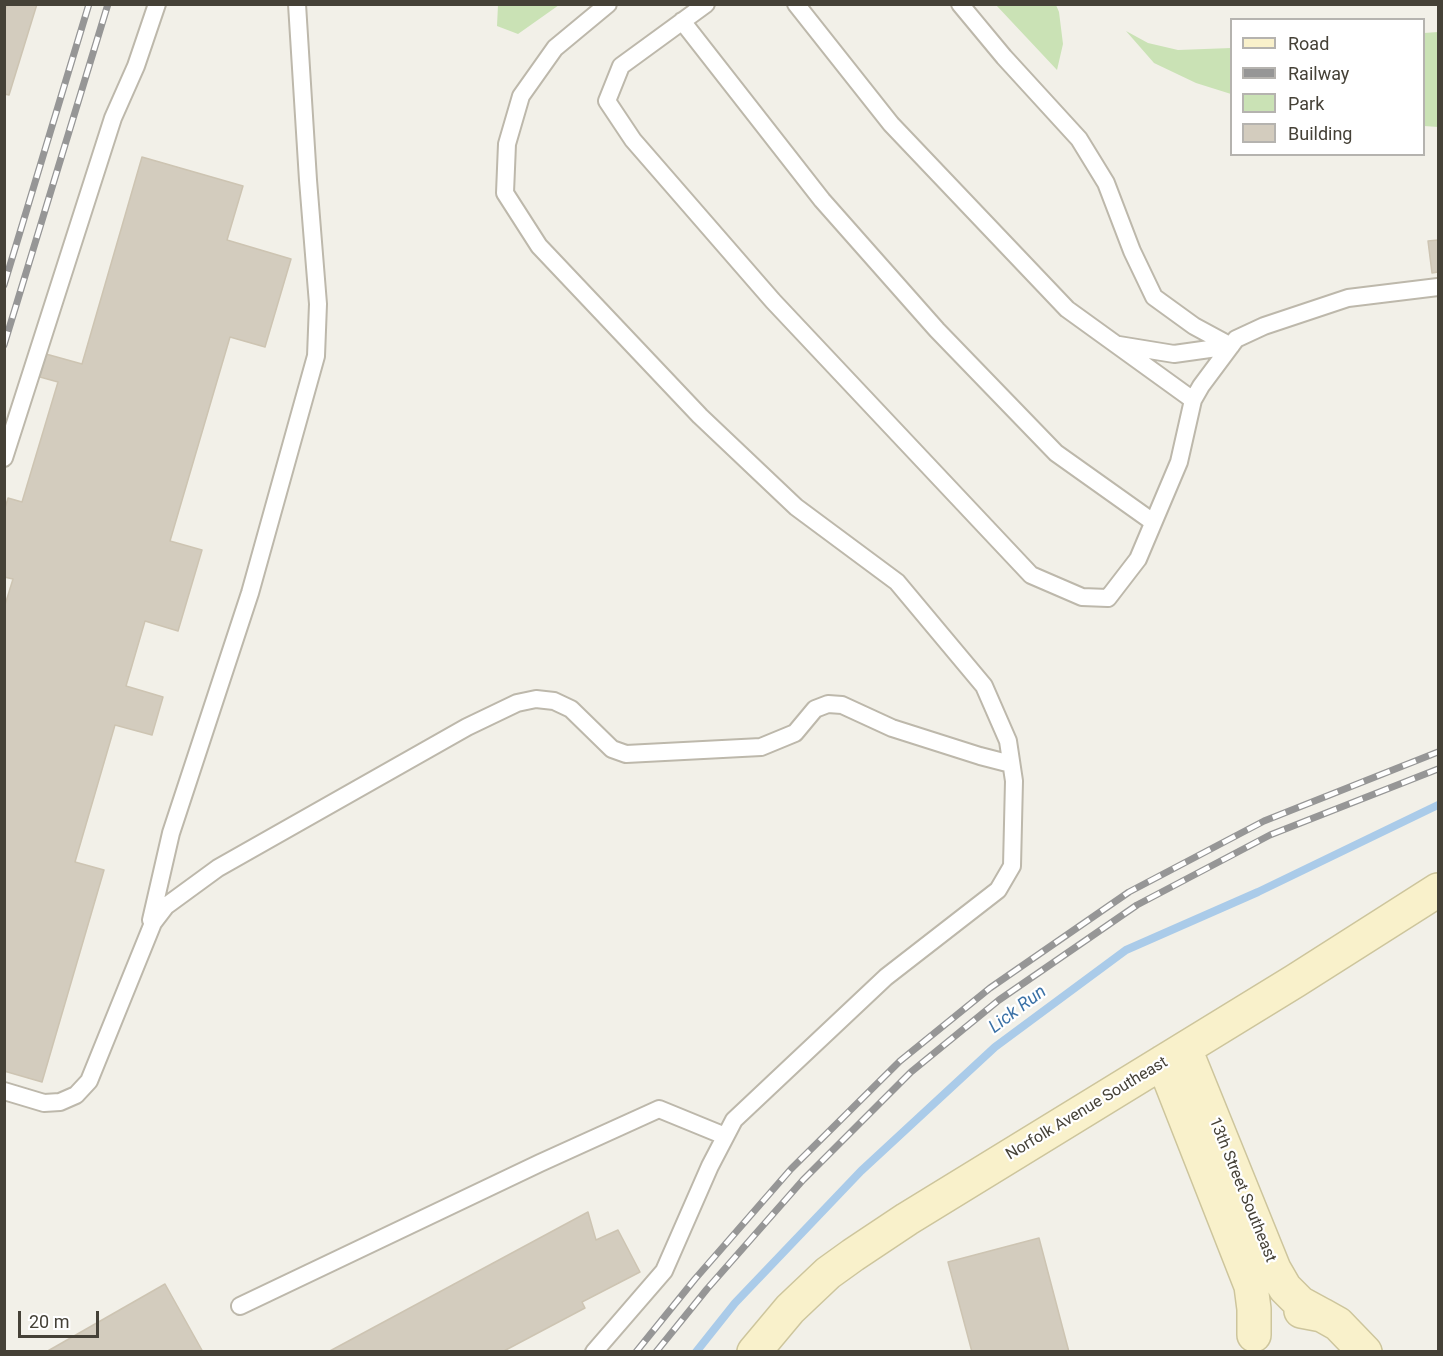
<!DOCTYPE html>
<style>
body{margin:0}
#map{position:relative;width:1443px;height:1356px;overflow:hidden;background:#f2f0e8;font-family:Roboto,sans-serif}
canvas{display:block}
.frame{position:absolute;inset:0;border:6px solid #454137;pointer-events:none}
.legend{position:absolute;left:1230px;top:18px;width:195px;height:138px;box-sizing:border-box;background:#fff;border:2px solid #b5b3af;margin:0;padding:8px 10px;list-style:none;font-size:18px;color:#454137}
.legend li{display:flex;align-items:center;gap:12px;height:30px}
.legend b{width:30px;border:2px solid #b5b3af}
.scale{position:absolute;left:18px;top:1311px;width:81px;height:27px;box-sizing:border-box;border:3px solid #454137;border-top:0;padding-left:8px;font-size:18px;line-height:21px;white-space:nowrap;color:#454137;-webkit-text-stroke:4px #fff;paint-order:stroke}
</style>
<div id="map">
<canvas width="1443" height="1356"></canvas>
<div class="frame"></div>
<ul class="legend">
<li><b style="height:8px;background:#f9f1cb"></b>Road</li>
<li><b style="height:8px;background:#969696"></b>Railway</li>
<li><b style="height:16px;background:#cae2b5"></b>Park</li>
<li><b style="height:16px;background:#d3ccbe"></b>Building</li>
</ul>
<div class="scale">20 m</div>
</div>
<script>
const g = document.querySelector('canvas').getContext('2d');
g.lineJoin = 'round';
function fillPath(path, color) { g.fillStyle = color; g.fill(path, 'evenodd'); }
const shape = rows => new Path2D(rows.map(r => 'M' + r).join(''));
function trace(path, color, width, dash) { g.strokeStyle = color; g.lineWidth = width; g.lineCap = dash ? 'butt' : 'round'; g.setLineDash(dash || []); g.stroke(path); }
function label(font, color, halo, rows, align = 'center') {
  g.font = font + ' Roboto,sans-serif'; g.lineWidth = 4.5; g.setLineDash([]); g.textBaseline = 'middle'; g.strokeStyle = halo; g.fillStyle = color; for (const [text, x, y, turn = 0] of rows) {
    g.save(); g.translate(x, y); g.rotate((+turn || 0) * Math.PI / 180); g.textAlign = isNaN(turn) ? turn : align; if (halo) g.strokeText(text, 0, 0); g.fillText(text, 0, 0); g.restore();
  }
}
fillPath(shape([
 [498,5,498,4,559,5,518,34,497,26],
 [996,5,1056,5,1059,12,1063,44,1057,70],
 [1126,31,1148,43,1178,50,1231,48,1231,94,1196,83,1154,63],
 [1438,32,1438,127,1424,126,1424,33]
]), '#cae2b5');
trace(shape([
 [696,1352,735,1303,861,1171,995,1047,1126,950,1258,892,1438,805]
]), '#aacbe9', 8);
const building = shape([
 [7,4,37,4,9,95,4,94,4,14,7,4],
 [142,157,243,186,227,240,291,259,265,347,230,337,170,541,202,550,178,631,145,621,126,686,163,697,152,735,115,725,75,862,104,870,42,1082,4,1071,4,608,13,579,4,577,4,511,8,498,22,502,58,382,40,377,46,354,82,364,142,157],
 [1438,240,1438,272,1432,273,1428,241,1438,240],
 [588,1212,596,1240,618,1230,640,1272,582,1302,585,1308,502,1352,328,1352,588,1212],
 [1039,1238,1069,1352,972,1352,948,1262,1039,1238],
 [165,1284,203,1352,46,1352,165,1284]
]);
fillPath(building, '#d3ccbe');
trace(building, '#cdc4b2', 1.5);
const lane = shape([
 [706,4,621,66,607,101,633,140,773,301,1031,575,1082,597,1108,598,1138,559,1179,462,1193,400,1201,386,1236,339,1264,326,1348,298,1438,287],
 [796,4,891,124,1067,309,1193,400],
 [960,4,1004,57,1079,139,1106,183,1132,251,1154,297,1194,326,1231,346],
 [682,21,822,200,937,330,1056,453,1153,522],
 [1119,345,1174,354,1231,346],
 [4,458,113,118,136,66,157,4],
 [151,920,171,833,250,593,316,356,318,304,308,180,297,4],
 [4,1091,44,1103,60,1102,76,1095,89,1081,153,923,166,906,218,868,467,727,517,703,536,699,554,701,571,709,612,749,626,754,761,747,795,733,815,709,828,704,842,705,892,728,980,756,1011,764],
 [240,1306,540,1163,659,1109,725,1136],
 [594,1352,664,1271,710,1166,734,1120,886,977,998,890,1012,866,1014,781,1008,741,984,686,897,582,796,507,700,416,539,246,505,193,507,144,521,96,555,48,608,4]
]);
const secondary = shape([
 [1185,1049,1274,1269,1285,1288,1300,1303,1322,1315],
 [1163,1062,1251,1286,1254,1309,1254,1335],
 [1301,1311,1322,1315,1338,1324,1365,1352],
 [754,1352,790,1309,828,1273,853,1255,907,1219,1295,981,1438,890]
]);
trace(lane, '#bdb8ab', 20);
trace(secondary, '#cdc59c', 36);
trace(lane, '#fff', 16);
trace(secondary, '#f9f1cb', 33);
const rail = shape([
 [4,285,89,4],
 [4,345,108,4],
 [636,1352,695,1279,791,1169,900,1061,990,988,1129,892,1264,821,1438,752],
 [656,1352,707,1289,803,1180,911,1072,999,1000,1137,905,1270,835,1438,769]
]);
trace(rail, '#969696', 7);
trace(rail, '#fff', 4.5, [14]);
label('16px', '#454137', '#fff', [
 ["Norfolk Avenue Southeast",1087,1109,-31],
 ["13th Street Southeast",1242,1190,68]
]);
label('italic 18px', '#3b71a6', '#fff', [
 ["Lick Run",1018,1010,-37]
]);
</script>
